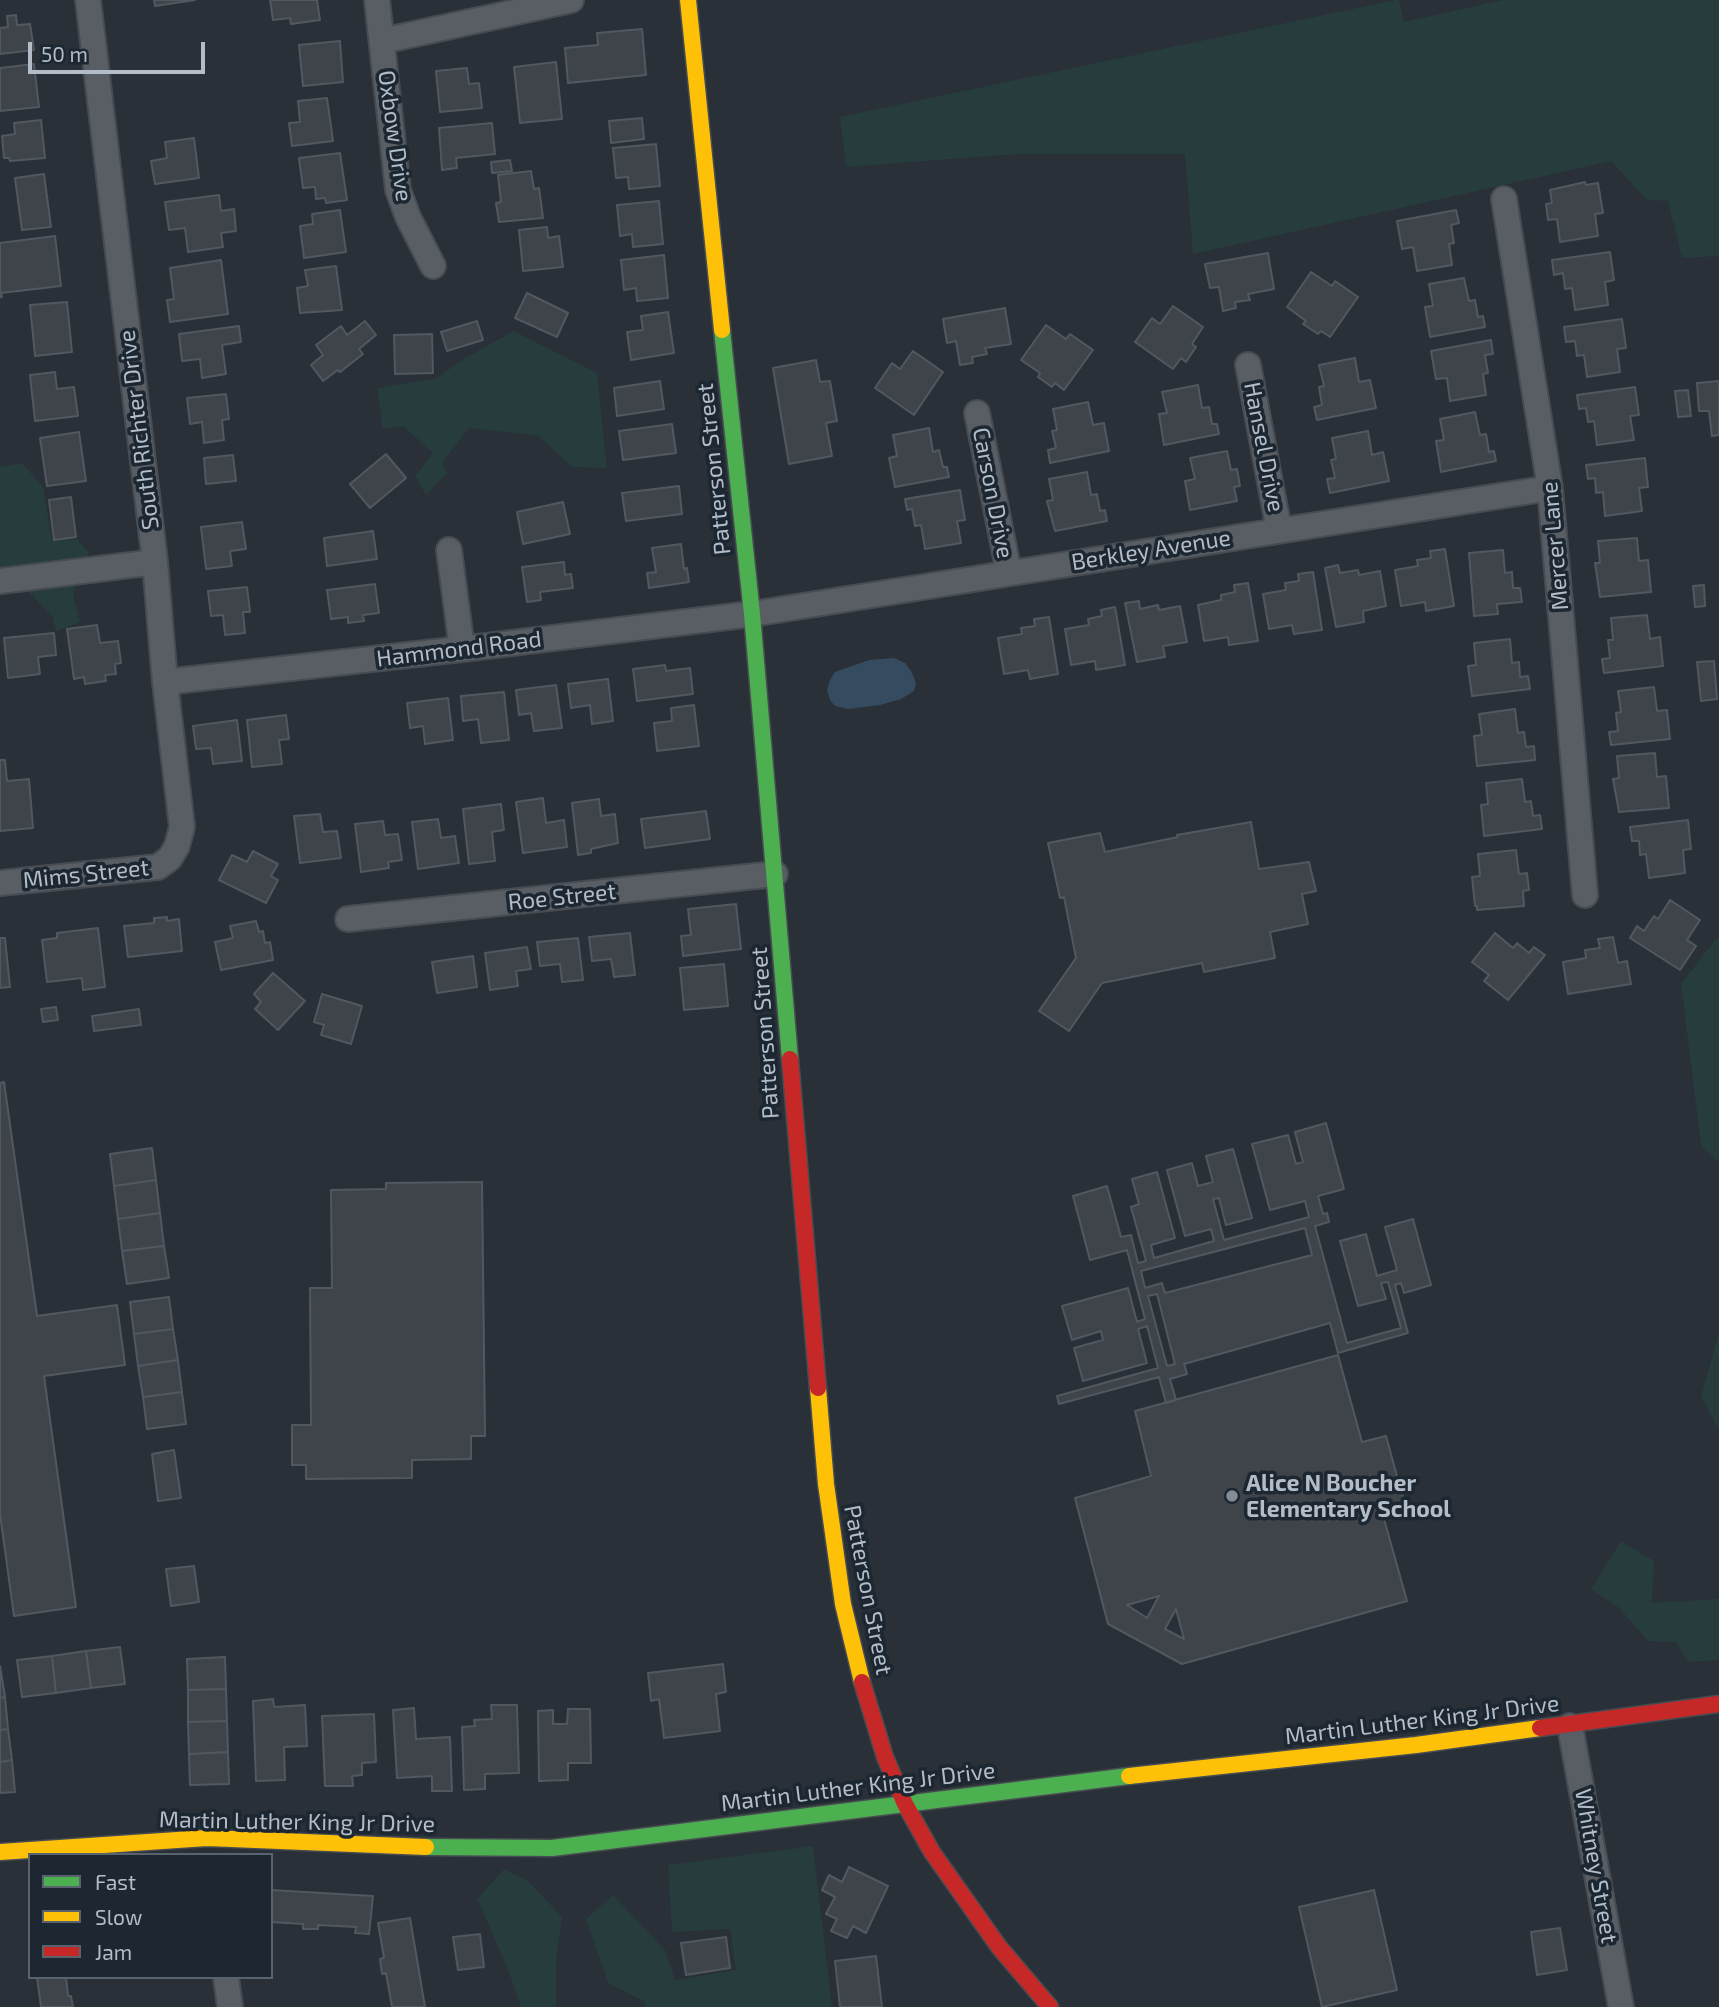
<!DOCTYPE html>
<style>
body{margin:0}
#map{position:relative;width:1719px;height:2007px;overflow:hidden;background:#293037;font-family:"Exo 2",sans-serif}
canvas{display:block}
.legend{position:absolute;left:28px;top:1853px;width:245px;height:126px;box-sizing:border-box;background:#1c2732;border:2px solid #58636e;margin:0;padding:9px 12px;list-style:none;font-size:21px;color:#b2bdc8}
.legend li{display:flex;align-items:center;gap:14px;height:35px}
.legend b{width:35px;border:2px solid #58636e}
.scale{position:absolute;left:28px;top:42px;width:177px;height:32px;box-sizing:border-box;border:4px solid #b2bdc8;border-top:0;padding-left:9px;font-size:21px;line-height:24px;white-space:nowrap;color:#b2bdc8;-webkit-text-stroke:5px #1c2732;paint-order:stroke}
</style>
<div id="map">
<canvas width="1719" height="2007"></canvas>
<ul class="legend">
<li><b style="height:9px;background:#4caf50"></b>Fast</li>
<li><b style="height:9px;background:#ffc107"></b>Slow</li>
<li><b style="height:9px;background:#c62828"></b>Jam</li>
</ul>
<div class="scale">50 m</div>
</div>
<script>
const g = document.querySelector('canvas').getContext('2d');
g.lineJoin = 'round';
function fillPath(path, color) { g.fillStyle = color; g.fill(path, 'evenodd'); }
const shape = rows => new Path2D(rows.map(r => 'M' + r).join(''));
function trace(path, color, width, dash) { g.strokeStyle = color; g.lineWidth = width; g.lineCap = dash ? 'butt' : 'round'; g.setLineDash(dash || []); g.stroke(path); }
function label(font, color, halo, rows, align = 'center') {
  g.font = font + ' "Exo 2",sans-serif'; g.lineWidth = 7; g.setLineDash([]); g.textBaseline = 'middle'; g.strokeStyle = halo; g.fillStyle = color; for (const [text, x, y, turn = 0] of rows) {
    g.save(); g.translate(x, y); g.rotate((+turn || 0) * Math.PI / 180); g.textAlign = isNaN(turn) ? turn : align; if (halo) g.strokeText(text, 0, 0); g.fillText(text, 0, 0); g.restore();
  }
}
fillPath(shape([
 [1395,0,1399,0,1404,22,1502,0,1719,0,1719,256,1682,258,1668,201,1647,200,1611,161,1193,254,1185,154,1017,154,846,167,840,117],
 [514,331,597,373,607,468,572,467,539,436,469,428,442,463,447,473,426,495,415,476,433,453,403,426,383,429,377,388,437,378,460,361],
 [22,463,43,487,52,541,78,539,89,553,73,593,80,622,56,631,53,617,27,590,0,594,0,467],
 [1719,935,1719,1161,1715,1160,1701,1145,1681,984],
 [1719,1332,1719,1429,1701,1397],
 [1621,1541,1654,1561,1652,1603,1719,1599,1719,1660,1688,1662,1676,1642,1648,1641,1619,1608,1591,1589],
 [813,1846,832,2007,645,2007,645,2002,608,1983,586,1919,613,1895,665,1950,675,1980,736,1970,730,1929,672,1932,668,1865],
 [504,1869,528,1881,562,1917,556,1961,556,2007,521,2007,509,1972,477,1899]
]), '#263c3d');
fillPath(shape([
 [894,658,905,663,911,671,916,683,914,691,901,699,880,705,848,709,835,706,830,700,827,690,830,680,835,672,869,660]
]), '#354c60');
const building = shape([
 [154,0,195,0,155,6,154,0],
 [270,0,317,0,320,20,291,24,290,18,273,20,270,0],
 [16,15,17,25,30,24,34,50,0,54,0,28,8,27,7,16,16,15],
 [642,29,646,75,568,83,565,48,598,45,597,33,642,29],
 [340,41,343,82,303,86,299,45,340,41],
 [556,62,562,119,520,123,514,67,556,62],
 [34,64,39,107,0,111,0,68,34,64],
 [467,68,469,84,479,83,482,108,440,112,436,71,467,68],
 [327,98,333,141,292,146,289,123,300,122,298,101,327,98],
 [642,118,644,139,611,143,609,121,642,118],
 [41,120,45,158,10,161,9,158,4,158,2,136,15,134,14,123,41,120],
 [492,123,495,154,456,158,457,168,442,170,439,128,492,123],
 [194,138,199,178,155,184,151,161,167,158,165,142,194,138],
 [656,144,660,186,629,189,628,177,616,178,613,148,656,144],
 [340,153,347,200,326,203,325,198,316,199,315,187,303,188,299,158,340,153],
 [510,160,512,171,492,173,491,162,510,160],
 [531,171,534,189,539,188,543,218,499,222,496,203,501,202,498,175,531,171],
 [44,174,51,227,22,230,15,178,44,174],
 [1585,182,1586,185,1598,183,1603,213,1595,214,1598,236,1560,242,1557,219,1548,220,1546,204,1552,203,1550,190,1585,182],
 [219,195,221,211,234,209,236,231,221,233,223,247,188,252,185,228,169,230,165,202,219,195],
 [659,201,663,244,633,247,632,234,620,236,617,205,659,201],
 [340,210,346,252,304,258,300,226,313,224,312,214,340,210],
 [1456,210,1459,223,1451,225,1454,243,1449,244,1452,265,1417,271,1413,247,1402,249,1397,221,1456,210],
 [547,227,548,238,559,236,563,267,523,271,519,230,547,227],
 [55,236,61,286,1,293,2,297,0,297,0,243,55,236],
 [1610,252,1614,280,1605,282,1608,305,1575,310,1572,288,1565,289,1563,273,1554,275,1552,260,1610,252],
 [1268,253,1274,289,1248,294,1250,300,1235,302,1236,308,1223,311,1219,287,1210,288,1205,264,1268,253],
 [664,255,668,298,637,301,636,288,624,290,621,260,664,255],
 [221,260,228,314,170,322,167,300,174,299,170,268,221,260],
 [336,266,342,310,300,313,297,288,308,286,305,270,336,266],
 [1311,272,1332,286,1335,281,1358,297,1330,337,1321,331,1318,334,1303,324,1306,321,1287,307,1311,272],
 [1464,278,1469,301,1475,300,1478,317,1483,316,1485,327,1430,337,1425,307,1433,306,1429,284,1464,278],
 [527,293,568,313,557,337,515,318,527,293],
 [67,302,72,352,35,356,30,305,67,302],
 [1173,306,1203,327,1192,344,1196,347,1186,362,1181,358,1173,369,1135,342,1152,318,1160,324,1173,306],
 [1005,308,1011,344,985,348,987,354,972,357,973,363,960,365,956,341,947,343,943,319,1005,308],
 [668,312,674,353,631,360,627,332,643,330,641,316,668,312],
 [1622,319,1626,348,1617,349,1620,372,1587,377,1584,355,1577,356,1575,341,1566,342,1564,327,1622,319],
 [365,321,376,335,359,349,363,354,340,372,338,370,323,381,311,365,323,355,316,345,341,326,347,335,365,321],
 [477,321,483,340,447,351,441,332,477,321],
 [1046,325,1066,339,1070,334,1093,350,1064,390,1055,383,1052,387,1038,377,1040,373,1021,360,1046,325],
 [239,326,241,342,222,345,226,374,202,378,200,359,182,361,179,334,239,326],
 [432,334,433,373,395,374,394,335,432,334],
 [1491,340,1493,354,1485,355,1488,373,1483,374,1486,395,1450,401,1447,378,1436,379,1431,351,1491,340],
 [913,351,943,372,914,415,875,388,892,363,900,369,913,351],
 [1355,358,1359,382,1370,380,1376,408,1317,420,1314,407,1322,405,1319,387,1324,386,1319,365,1355,358],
 [816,360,820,382,830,381,837,421,826,423,832,456,789,464,773,368,816,360],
 [55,372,57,389,74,387,78,416,35,421,30,375,55,372],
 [660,381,664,409,617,416,614,388,660,381],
 [1719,381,1719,435,1712,436,1709,411,1699,411,1697,383,1719,381],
 [1198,385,1202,408,1209,407,1212,424,1217,424,1219,434,1164,445,1159,414,1167,413,1162,392,1198,385],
 [1635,387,1639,415,1630,416,1634,440,1597,445,1594,421,1588,422,1586,408,1579,409,1577,395,1635,387],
 [1688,390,1691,416,1678,417,1675,391,1688,390],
 [226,394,229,419,222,420,224,440,204,443,202,422,190,424,187,398,226,394],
 [1088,402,1093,425,1104,423,1109,451,1050,463,1048,450,1056,448,1052,431,1057,430,1053,409,1088,402],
 [1475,412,1480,435,1486,434,1489,452,1494,451,1496,461,1441,472,1436,441,1444,440,1440,419,1475,412],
 [672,424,676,453,623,460,619,431,672,424],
 [929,428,933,452,939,450,943,467,947,467,949,477,895,487,889,458,897,456,893,435,929,428],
 [1368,431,1372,455,1383,452,1389,481,1330,493,1327,479,1335,478,1331,460,1336,459,1332,438,1368,431],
 [79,432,86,481,47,486,40,438,79,432],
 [1227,451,1231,470,1237,469,1240,486,1234,487,1237,501,1190,510,1185,481,1195,479,1190,458,1227,451],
 [386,454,406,478,370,508,350,484,386,454],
 [233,455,236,481,206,484,204,458,233,455],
 [1645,458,1648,487,1639,488,1642,511,1605,516,1603,492,1596,493,1595,478,1588,479,1586,465,1645,458],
 [1087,472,1091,495,1097,494,1100,511,1105,510,1107,521,1055,531,1047,501,1053,500,1049,479,1087,472],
 [679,486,682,514,626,521,622,493,679,486],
 [960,490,965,520,957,521,961,543,925,549,921,525,915,526,912,509,907,510,905,499,960,490],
 [71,497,76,537,54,540,49,500,71,497],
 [563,502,570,534,523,544,517,512,563,502],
 [242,522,246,549,230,551,232,566,206,569,201,527,242,522],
 [373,531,377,559,327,566,324,538,373,531],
 [1637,538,1639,561,1648,560,1651,592,1600,597,1595,563,1600,563,1598,541,1637,538],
 [681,544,684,569,687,568,689,582,649,588,647,573,656,572,652,548,681,544],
 [1445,549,1454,606,1426,611,1425,602,1401,606,1395,570,1418,566,1417,560,1431,558,1430,551,1445,549],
 [1503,550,1505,573,1512,572,1513,588,1520,588,1522,602,1497,604,1498,614,1474,616,1469,553,1503,550],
 [564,562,565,575,571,574,573,588,540,592,541,600,527,602,522,567,564,562],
 [1338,565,1340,573,1358,570,1359,575,1380,571,1386,606,1363,611,1364,622,1336,627,1325,568,1338,565],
 [1313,572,1322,630,1294,634,1292,625,1269,629,1263,594,1286,590,1285,583,1299,581,1298,574,1313,572],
 [1248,583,1258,641,1229,645,1228,637,1204,641,1198,605,1221,600,1221,595,1235,592,1234,585,1248,583],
 [375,584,379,613,363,615,364,621,348,623,348,617,331,619,327,590,375,584],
 [1704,585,1705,606,1695,607,1693,586,1704,585],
 [247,587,250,612,243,612,245,633,225,635,223,615,211,616,208,591,247,587],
 [1139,601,1140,609,1158,605,1159,610,1180,606,1187,642,1163,646,1165,657,1137,662,1125,603,1139,601],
 [1115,607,1125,665,1096,670,1095,661,1071,665,1065,629,1089,625,1088,619,1102,616,1101,610,1115,607],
 [1647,615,1650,639,1660,637,1663,666,1604,673,1602,659,1610,658,1608,640,1613,640,1611,618,1647,615],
 [1049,617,1058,674,1030,679,1028,670,1004,674,998,638,1022,634,1021,628,1035,626,1034,619,1049,617],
 [97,625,100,643,118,641,121,663,115,664,116,674,105,675,106,681,85,684,84,677,74,679,67,629,97,625],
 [54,633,56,655,38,657,40,674,8,678,4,638,54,633],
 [1510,639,1512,663,1519,662,1520,677,1528,676,1530,689,1472,696,1468,666,1476,665,1474,643,1510,639],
 [1714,661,1717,699,1701,701,1697,662,1714,661],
 [665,665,666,671,690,668,693,694,637,701,633,669,665,665],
 [608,679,613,721,592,724,590,705,571,708,568,684,608,679],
 [556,685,562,728,534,731,531,713,519,715,516,690,556,685],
 [1654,687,1657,711,1667,710,1670,739,1611,745,1609,732,1618,731,1616,713,1621,712,1618,691,1654,687],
 [504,692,509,740,481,743,478,719,463,721,461,696,504,692],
 [448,698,453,740,425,744,423,726,410,728,407,703,448,698],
 [694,705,699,746,657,751,654,723,672,721,671,708,694,705],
 [1515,709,1518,733,1524,732,1526,747,1534,746,1535,760,1477,766,1474,736,1482,735,1479,714,1515,709],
 [286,715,289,739,279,740,282,764,252,767,247,720,286,715],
 [237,720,242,761,213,764,211,748,196,749,193,726,237,720],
 [1655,753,1657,777,1666,776,1669,808,1619,812,1613,779,1619,778,1617,756,1655,753],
 [0,760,5,760,7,781,29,779,33,828,0,831,0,760],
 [1522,779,1525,802,1531,801,1533,816,1540,815,1542,829,1484,836,1481,805,1488,804,1486,783,1522,779],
 [543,798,546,823,564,820,567,847,523,853,516,802,543,798],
 [599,799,601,816,615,814,618,843,591,849,591,853,578,855,572,803,599,799],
 [501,804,504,830,492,832,495,861,469,864,463,809,501,804],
 [706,811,710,839,645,848,641,819,706,811],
 [320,814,323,832,337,831,341,858,300,863,294,816,320,814],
 [438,819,441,838,455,836,459,863,418,869,412,822,438,819],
 [1688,820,1691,849,1683,850,1685,873,1649,878,1646,854,1640,855,1639,841,1632,841,1630,827,1688,820],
 [383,821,385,835,398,834,402,860,388,862,389,868,361,872,355,824,383,821],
 [1251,822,1259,869,1309,862,1316,891,1302,894,1308,924,1270,932,1275,958,1204,972,1202,963,1102,983,1069,1031,1039,1011,1076,958,1064,897,1060,898,1048,843,1100,833,1105,852,1178,837,1177,835,1251,822],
 [1516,850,1519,874,1527,873,1529,890,1523,891,1524,906,1477,910,1477,906,1475,906,1472,877,1480,876,1478,854,1516,850],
 [253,851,278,864,271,876,278,880,266,903,219,880,232,855,247,862,253,851],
 [1670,900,1700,920,1687,940,1696,946,1680,970,1630,938,1637,926,1644,931,1654,916,1658,919,1670,900],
 [736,904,741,949,683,956,681,936,691,935,688,909,736,904],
 [167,917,167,921,179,919,182,951,128,957,124,926,154,923,154,918,167,917],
 [256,921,259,932,263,931,265,943,270,942,273,960,221,970,215,942,233,938,230,926,256,921],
 [98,928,105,987,83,990,82,978,47,982,42,940,57,938,57,933,98,928],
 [630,933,635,975,614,977,611,959,592,961,589,937,630,933],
 [1495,933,1513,948,1517,943,1529,953,1534,947,1545,955,1508,1000,1484,981,1489,975,1472,962,1495,933],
 [1613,937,1618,963,1627,961,1631,984,1568,994,1563,962,1586,958,1585,950,1600,948,1598,939,1613,937],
 [0,938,5,938,10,987,0,988,0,938],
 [578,938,583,980,562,982,560,964,540,966,537,942,578,938],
 [527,947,531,969,516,971,518,986,490,990,485,953,527,947],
 [473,956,477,987,437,993,432,962,473,956],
 [724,964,728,1006,684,1010,680,968,724,964],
 [273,973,305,1001,278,1030,255,1009,261,1002,254,994,273,973],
 [322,994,362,1006,351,1044,321,1035,324,1025,314,1022,322,994],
 [56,1007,58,1020,43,1022,41,1009,56,1007],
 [139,1009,141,1025,94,1031,92,1016,139,1009],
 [4,1082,37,1316,117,1305,125,1365,44,1376,76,1607,14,1616,0,1514,0,1083,4,1082],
 [1326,1123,1344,1189,1318,1196,1323,1214,1327,1213,1329,1222,1315,1226,1347,1343,1401,1328,1388,1282,1381,1283,1386,1299,1358,1306,1340,1241,1366,1234,1377,1276,1397,1270,1385,1227,1413,1219,1431,1285,1404,1293,1401,1283,1395,1285,1408,1333,1338,1353,1330,1323,1184,1364,1187,1374,1170,1379,1176,1400,1166,1403,1159,1377,1059,1404,1057,1396,1158,1368,1147,1326,1138,1329,1147,1363,1083,1381,1074,1348,1103,1340,1101,1331,1072,1340,1062,1306,1128,1288,1137,1322,1145,1319,1127,1250,1090,1260,1073,1196,1107,1186,1121,1237,1131,1235,1138,1263,1146,1261,1131,1207,1139,1204,1132,1179,1157,1172,1175,1238,1151,1245,1154,1258,1214,1241,1211,1229,1185,1236,1167,1170,1192,1163,1198,1186,1213,1182,1206,1156,1233,1149,1252,1218,1226,1225,1219,1198,1213,1199,1224,1240,1309,1217,1305,1201,1270,1210,1252,1144,1288,1135,1296,1164,1303,1162,1295,1132,1326,1123],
 [1305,1228,1312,1255,1165,1293,1162,1283,1145,1288,1141,1271,1305,1228],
 [1157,1294,1175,1364,1167,1366,1148,1296,1157,1294],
 [152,1148,156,1180,114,1186,110,1154,152,1148],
 [156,1180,160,1213,118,1219,114,1186,156,1180],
 [482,1182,485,1436,471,1436,471,1459,412,1460,412,1478,306,1479,306,1465,292,1465,292,1425,311,1425,310,1288,332,1288,331,1190,386,1189,386,1183,482,1182],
 [160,1213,164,1246,122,1251,118,1219,160,1213],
 [164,1246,169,1278,127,1284,122,1251,164,1246],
 [169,1297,173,1329,134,1334,130,1302,169,1297],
 [173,1329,178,1360,138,1366,134,1334,173,1329],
 [1338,1355,1362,1442,1386,1436,1405,1505,1382,1512,1407,1601,1182,1664,1108,1624,1075,1498,1151,1476,1135,1411,1338,1355],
 [1159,1596,1147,1618,1127,1605,1159,1596],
 [1176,1609,1184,1639,1165,1629,1176,1609],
 [178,1360,182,1392,143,1397,138,1366,178,1360],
 [182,1392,186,1424,147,1429,143,1397,182,1392],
 [174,1450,181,1498,158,1501,152,1454,174,1450],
 [194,1566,199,1602,171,1606,166,1569,194,1566],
 [120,1647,125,1684,91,1688,86,1651,120,1647],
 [86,1651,91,1688,56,1693,52,1656,86,1651],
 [52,1656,56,1693,22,1697,17,1660,52,1656],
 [225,1657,226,1689,188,1690,187,1659,225,1657],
 [723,1664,726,1692,716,1694,720,1731,664,1738,659,1699,651,1701,648,1673,723,1664],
 [0,1666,5,1697,0,1698,0,1666],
 [226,1689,227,1721,188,1722,188,1690,226,1689],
 [5,1697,8,1729,0,1730,0,1698,5,1697],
 [273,1699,274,1707,305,1705,307,1746,284,1747,285,1780,256,1781,253,1701,273,1699],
 [491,1705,517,1705,519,1773,485,1774,485,1789,464,1790,462,1727,475,1726,474,1720,492,1719,491,1705],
 [414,1708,416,1739,450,1737,452,1791,432,1791,432,1776,397,1778,393,1710,414,1708],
 [568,1709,590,1709,591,1763,568,1763,568,1780,539,1781,538,1711,553,1710,553,1724,567,1724,568,1709],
 [374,1714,376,1762,362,1763,362,1775,352,1776,353,1786,325,1786,322,1716,374,1714],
 [227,1721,228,1752,189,1754,188,1722,227,1721],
 [8,1729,12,1760,0,1762,0,1730,8,1729],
 [228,1752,229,1784,190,1785,189,1754,228,1752],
 [12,1760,15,1792,0,1793,0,1762,12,1760],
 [849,1867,888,1886,866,1933,853,1926,847,1938,831,1931,837,1919,826,1914,835,1897,822,1890,829,1875,842,1882,849,1867],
 [271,1890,373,1896,369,1934,355,1933,356,1927,318,1925,318,1929,303,1929,303,1924,271,1922,271,1890],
 [1374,1890,1397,1990,1322,2007,1299,1907,1374,1890],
 [410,1918,425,2007,392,2007,386,1973,382,1974,380,1959,384,1958,378,1923,410,1918],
 [1560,1928,1567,1970,1537,1975,1531,1932,1560,1928],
 [480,1934,484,1967,458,1970,453,1937,480,1934],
 [726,1937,730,1968,686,1975,681,1943,726,1937],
 [876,1956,882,2007,840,2007,835,1961,876,1956],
 [37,1977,66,1977,68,1996,71,1996,73,2007,41,2007,37,1977]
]);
fillPath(building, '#3e444a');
trace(building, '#51585f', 2);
const street = shape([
 [377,0,398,190,408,217,433,266],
 [382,41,571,0],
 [1504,199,1550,488,1585,895],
 [1248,365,1279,530],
 [977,413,1009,573],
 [449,550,462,649],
 [0,581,155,562],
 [165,682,462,649,752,614,1550,488],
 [0,883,158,867,170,858,177,846,182,827,165,682,155,562,88,0],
 [348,919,775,874],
 [1570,1726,1621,2007],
 [226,1977,230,2007]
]);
const fast = shape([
 [722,330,752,614,790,1059],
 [426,1847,552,1848,1129,1776]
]);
const slow = shape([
 [688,0,722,330],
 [818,1388,826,1484,843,1604,862,1682],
 [1129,1776,1416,1745,1540,1728],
 [0,1852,207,1838,426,1847]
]);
const jam = shape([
 [790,1059,818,1388],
 [862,1682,885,1757,905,1804,932,1852,999,1947,1050,2007],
 [1540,1728,1719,1704]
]);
trace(street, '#474c52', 28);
trace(fast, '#474c52', 19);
trace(slow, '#474c52', 19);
trace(jam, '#474c52', 19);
trace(street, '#595e65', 24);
trace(fast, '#4caf50', 16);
trace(slow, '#ffc107', 16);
trace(jam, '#c62828', 16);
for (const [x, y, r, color] of [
 [1232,1496,7,"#828c95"]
]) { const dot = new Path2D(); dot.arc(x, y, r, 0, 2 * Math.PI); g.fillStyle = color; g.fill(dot); trace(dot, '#1c2732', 2.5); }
label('23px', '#b2bdc8', '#1c2732', [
 ["Oxbow Drive",395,136,82],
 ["South Richter Drive",139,430,-97],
 ["Hansel Drive",1264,447,79],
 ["Patterson Street",714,469,-96],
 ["Carson Drive",993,493,79],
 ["Mercer Lane",1555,546,-95],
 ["Berkley Avenue",1151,550,-9],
 ["Hammond Road",459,649,-7],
 ["Mims Street",86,874,-6],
 ["Roe Street",562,897,-6],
 ["Patterson Street",765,1033,-94],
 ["Patterson Street",868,1590,79],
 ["Martin Luther King Jr Drive",1422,1720,-7],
 ["Martin Luther King Jr Drive",858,1787,-7],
 ["Martin Luther King Jr Drive",297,1822,1],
 ["Whitney Street",1596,1866,80]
]);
label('bold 23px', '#b2bdc8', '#1c2732', [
 ["Alice N Boucher",1246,1483],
 ["Elementary School",1246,1509]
], 'left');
</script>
